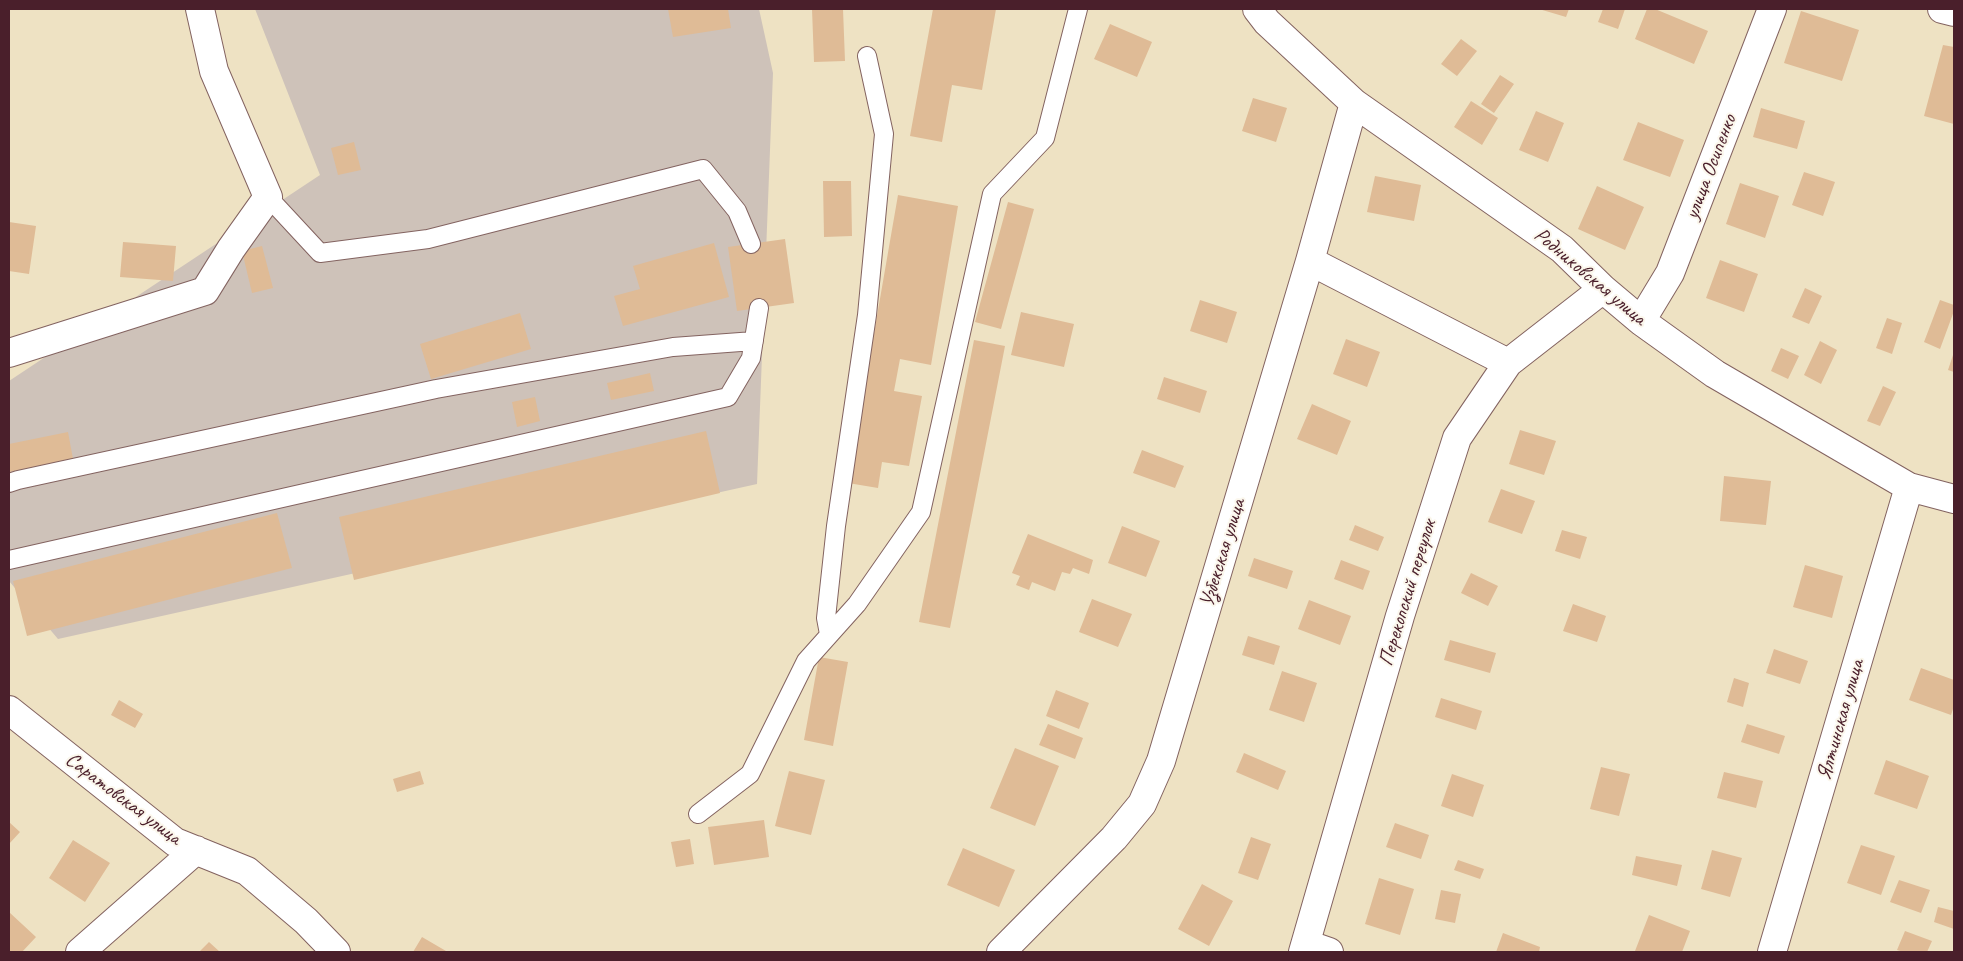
<!DOCTYPE html>
<meta charset="utf-8">
<style>
body{margin:0}
#map{position:relative;width:1963px;height:961px;overflow:hidden;background:#eee2c3;font-family:Caveat,sans-serif}
canvas{display:block}
.frame{position:absolute;inset:0;border:10px solid #4a1f2b;pointer-events:none}
</style>
<div id="map">
<canvas width="1963" height="961"></canvas>
<div class="frame"></div>
</div>
<script>
const g = document.querySelector('canvas').getContext('2d');
g.lineJoin = 'round';
function fillPath(path, color) { g.fillStyle = color; g.fill(path, 'evenodd'); }
const shape = rows => new Path2D(rows.map(r => 'M' + r).join(''));
function trace(path, color, width, dash) { g.strokeStyle = color; g.lineWidth = width; g.lineCap = dash ? 'butt' : 'round'; g.setLineDash(dash || []); g.stroke(path); }
function label(font, color, halo, rows, align = 'center') {
  g.font = font + ' Caveat,sans-serif'; g.lineWidth = 4; g.setLineDash([]); g.textBaseline = 'middle'; g.strokeStyle = halo; g.fillStyle = color; for (const [text, x, y, turn = 0] of rows) {
    g.save(); g.translate(x, y); g.rotate((+turn || 0) * Math.PI / 180); g.textAlign = isNaN(turn) ? turn : align; if (halo) g.strokeText(text, 0, 0); g.fillText(text, 0, 0); g.restore();
  }
}
fillPath(shape([
 [255,9,759,9,773,73,757,484,58,639,9,581,9,381,320,175]
]), '#cec2b9');
fillPath(shape([
 [668,9,728,9,731,28,673,37],
 [812,9,843,9,845,61,814,62],
 [933,9,996,9,982,90,952,85,942,142,910,136],
 [1539,9,1569,9,1566,17],
 [1603,9,1625,9,1618,29,1598,22],
 [1647,9,1655,9,1708,31,1694,64,1635,39],
 [1801,11,1859,30,1842,81,1784,63],
 [1110,24,1152,42,1137,77,1094,59],
 [1461,39,1477,51,1457,76,1441,64],
 [1943,45,1954,47,1954,124,1924,116],
 [1500,75,1514,84,1494,113,1481,104],
 [1253,98,1287,108,1276,142,1242,131],
 [1471,101,1498,118,1482,145,1454,127],
 [1761,108,1805,121,1797,149,1753,137],
 [1536,111,1564,123,1548,162,1519,150],
 [1638,122,1684,140,1670,177,1623,160],
 [354,142,361,170,338,175,331,148],
 [1804,172,1835,182,1823,216,1792,205],
 [1375,176,1421,185,1414,221,1367,212],
 [823,181,851,181,852,236,824,237],
 [1740,183,1779,196,1765,238,1726,224],
 [1597,186,1644,207,1625,250,1578,229],
 [898,195,958,206,931,365,900,359,894,391,922,396,909,466,882,462,878,488,848,483],
 [1008,202,1034,209,1001,329,975,322],
 [9,222,36,226,29,274,9,271],
 [785,239,794,303,737,311,728,247],
 [123,242,176,246,173,281,120,277],
 [714,243,729,297,623,326,614,296,640,289,633,266],
 [262,246,273,288,252,293,242,251],
 [1720,260,1758,274,1744,312,1706,298],
 [1805,288,1822,296,1809,324,1792,317],
 [1200,300,1237,312,1227,343,1190,331],
 [1940,300,1954,305,1954,311,1940,349,1924,342],
 [1021,312,1074,324,1064,367,1011,355],
 [520,313,531,349,431,379,420,344],
 [1887,318,1902,323,1892,354,1876,348],
 [1346,339,1380,352,1367,387,1333,374],
 [974,340,1005,346,950,628,919,622],
 [1820,341,1837,350,1821,384,1804,375],
 [1781,348,1799,356,1788,379,1771,371],
 [1954,352,1954,372,1948,370],
 [650,373,654,391,611,400,607,383],
 [1164,377,1207,391,1200,413,1157,399],
 [1883,386,1896,392,1880,426,1867,421],
 [535,397,540,421,517,427,512,402],
 [1312,404,1351,421,1337,455,1297,439],
 [1520,430,1556,441,1544,475,1509,464],
 [706,431,720,493,354,580,339,517],
 [68,432,73,459,9,472,9,444],
 [1142,450,1184,466,1175,488,1133,473],
 [1724,476,1771,481,1766,525,1720,521],
 [1501,489,1535,501,1522,534,1488,522],
 [277,513,292,568,27,636,13,581],
 [1355,525,1384,537,1378,551,1349,540],
 [1122,526,1160,541,1146,577,1108,563],
 [1562,530,1587,537,1580,559,1555,551],
 [1028,534,1093,560,1089,574,1073,568,1070,574,1062,572,1055,591,1032,582,1029,590,1016,585,1020,576,1012,573],
 [1254,558,1293,571,1287,589,1248,576],
 [1341,560,1370,571,1363,590,1334,579],
 [1805,565,1843,576,1832,618,1793,607],
 [1471,573,1498,586,1488,606,1461,593],
 [1092,599,1132,614,1118,647,1079,632],
 [1309,600,1351,616,1340,645,1298,629],
 [1573,604,1606,616,1597,642,1563,631],
 [1248,636,1280,646,1274,665,1242,655],
 [1450,640,1496,653,1490,673,1444,660],
 [1774,649,1808,661,1800,684,1766,673],
 [819,657,848,662,833,746,804,740],
 [1921,668,1954,680,1954,706,1951,715,1909,700],
 [1282,671,1317,683,1304,722,1269,710],
 [1734,678,1749,683,1743,707,1727,702],
 [1056,690,1089,703,1079,729,1046,716],
 [1441,698,1482,711,1476,730,1435,717],
 [119,700,143,714,135,728,111,715],
 [1048,724,1083,738,1075,759,1039,745],
 [1747,724,1785,736,1779,754,1741,742],
 [1015,748,1059,766,1035,826,990,808],
 [1244,753,1286,771,1278,790,1236,772],
 [1886,760,1929,776,1917,809,1874,794],
 [1601,767,1630,774,1619,816,1590,809],
 [420,771,424,784,397,792,393,779],
 [789,771,825,780,811,835,775,826],
 [1724,772,1763,781,1756,808,1717,798],
 [1452,774,1484,785,1473,817,1441,806],
 [764,820,769,857,714,865,708,827],
 [9,822,20,832,9,844],
 [1395,823,1429,835,1421,859,1386,847],
 [1251,837,1271,844,1258,880,1238,873],
 [690,839,694,864,676,867,671,842],
 [73,840,110,863,85,902,49,878],
 [1861,845,1895,856,1881,895,1847,883],
 [963,848,1015,870,999,907,947,885],
 [1712,850,1742,858,1730,897,1701,889],
 [1636,856,1682,865,1677,886,1632,875],
 [1458,860,1484,869,1480,879,1454,870],
 [1379,878,1414,889,1400,935,1365,924],
 [1899,880,1930,890,1921,913,1890,902],
 [1202,884,1233,901,1209,946,1178,929],
 [1441,890,1461,894,1455,923,1435,919],
 [1938,907,1954,911,1954,929,1934,922],
 [9,912,36,937,22,952,9,952],
 [1649,915,1690,931,1682,952,1635,951],
 [1905,931,1932,941,1927,952,1904,952,1897,950],
 [1503,933,1540,947,1539,952,1496,952],
 [422,937,446,951,445,952,413,952],
 [209,942,220,952,199,952]
]), '#dfbb96');
const service = shape([
 [268,197,320,253,428,239,703,169,737,211,751,244],
 [9,483,18,480,436,389,673,347,754,341],
 [9,560,728,397,751,358,759,308],
 [829,634,826,618,836,526,867,315,884,134,867,56],
 [698,814,750,774,806,661,857,604,921,512,992,194,1045,138,1078,9]
]);
const minor = shape([
 [1257,9,1267,22,1354,103,1562,249,1603,289,1641,321,1715,374,1909,487,1954,499],
 [1942,9,1954,12],
 [1310,261,1508,363],
 [1641,321,1670,273,1772,9],
 [9,353,205,291,231,249,268,197,214,71,200,9],
 [9,710,175,842,247,871,306,921,336,952],
 [1306,944,1329,952],
 [80,952,196,850],
 [1001,952,1114,838,1142,804,1161,761,1310,261,1354,103],
 [1303,952,1400,616,1457,438,1508,363,1603,289],
 [1772,952,1909,487]
]);
trace(service, '#836360', 20);
trace(minor, '#836360', 30);
trace(service, '#fff', 18);
trace(minor, '#fff', 28);
label('21px', '#4a1f2b', '#fbf7ec', [
 ["улица Осипенко",1711,167,-69],
 ["Родниковская улица",1590,277,40],
 ["Узбекская улица",1223,553,-73],
 ["Перекопский переулок",1408,593,-73],
 ["Ялтинская улица",1841,720,-74],
 ["Саратовская улица",123,799,37]
]);
</script>
